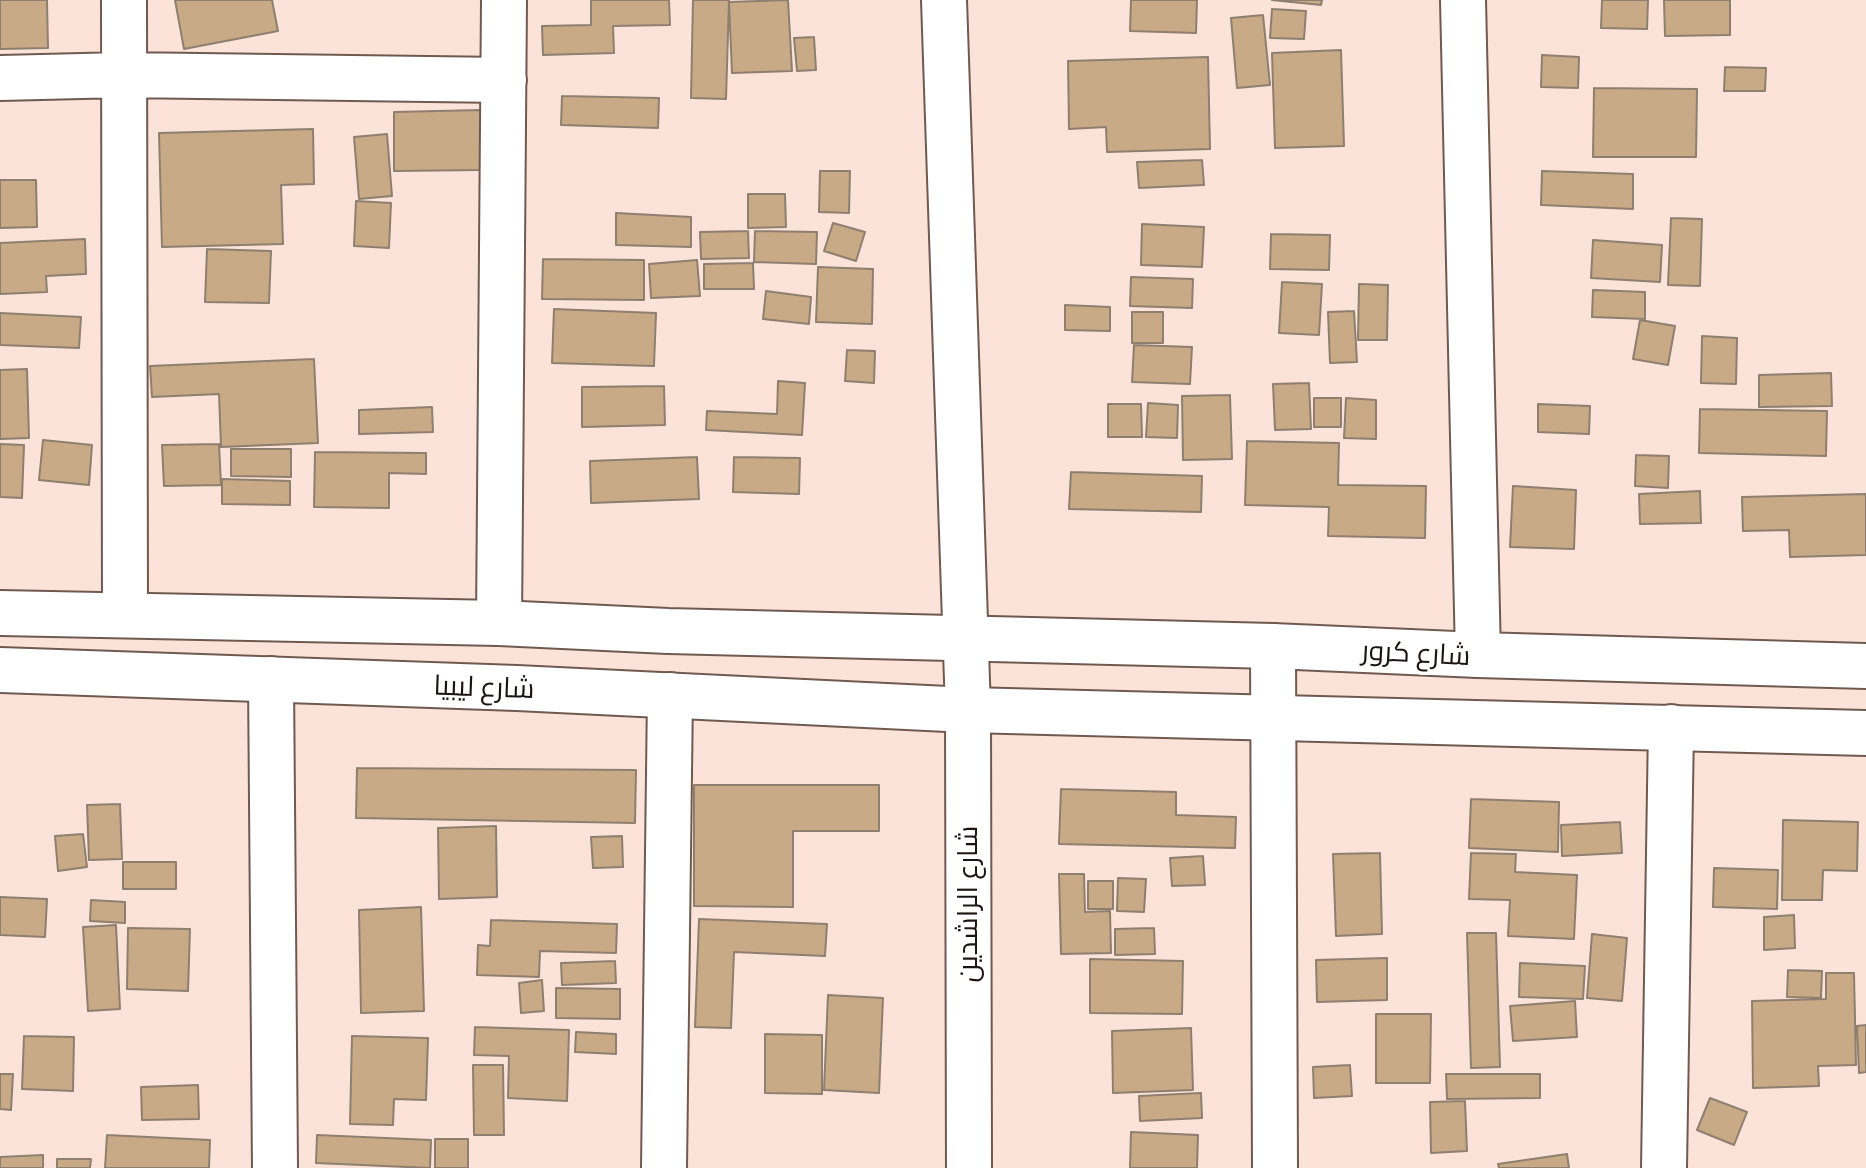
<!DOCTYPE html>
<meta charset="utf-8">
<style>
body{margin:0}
canvas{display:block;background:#fce3da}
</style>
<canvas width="1866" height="1168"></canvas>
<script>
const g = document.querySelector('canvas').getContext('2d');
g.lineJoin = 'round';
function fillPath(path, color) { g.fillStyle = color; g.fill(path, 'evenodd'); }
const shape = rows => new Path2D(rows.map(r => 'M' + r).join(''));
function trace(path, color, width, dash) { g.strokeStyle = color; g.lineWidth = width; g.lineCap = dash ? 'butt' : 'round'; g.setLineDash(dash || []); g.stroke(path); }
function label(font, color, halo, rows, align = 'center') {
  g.font = font + ' "Exo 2",Cairo,sans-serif'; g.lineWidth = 7; g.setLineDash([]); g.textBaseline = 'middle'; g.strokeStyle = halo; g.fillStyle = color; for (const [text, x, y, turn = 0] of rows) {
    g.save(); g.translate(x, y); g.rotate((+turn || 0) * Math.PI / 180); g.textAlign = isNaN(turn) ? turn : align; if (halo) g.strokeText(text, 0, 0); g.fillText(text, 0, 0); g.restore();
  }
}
const building = shape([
 [0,0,47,0,48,48,0,49,0,0],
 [175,0,272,0,278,31,184,49,175,0],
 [591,0,669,0,670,25,613,26,614,53,543,55,542,26,591,25,591,0],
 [693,0,729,0,726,99,691,98,693,0],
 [788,0,792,71,732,73,729,2,788,0],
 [1131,0,1197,0,1196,33,1130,31,1131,0],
 [1272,0,1322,0,1321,5,1272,0],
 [1602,0,1648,0,1647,29,1601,28,1602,0],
 [1664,0,1730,0,1730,35,1665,36,1664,0],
 [1272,9,1306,11,1304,39,1270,38,1272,9],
 [1263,15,1270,85,1237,88,1231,18,1263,15],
 [814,37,816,70,797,71,794,38,814,37],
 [1341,50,1344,146,1275,148,1272,53,1341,50],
 [1542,55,1579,57,1578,88,1541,87,1542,55],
 [1208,57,1210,149,1107,152,1106,127,1069,129,1068,61,1208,57],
 [1725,67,1766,68,1765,91,1724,91,1725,67],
 [1594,88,1697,89,1696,157,1593,157,1594,88],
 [562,96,659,98,658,128,561,125,562,96],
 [481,110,482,170,394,171,394,112,481,110],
 [313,129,314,184,281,185,283,244,162,247,159,133,313,129],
 [387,134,392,196,359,199,354,137,387,134],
 [1202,160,1204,185,1139,188,1137,162,1202,160],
 [820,171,850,171,849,213,819,212,820,171],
 [1542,171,1633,174,1633,209,1541,205,1542,171],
 [0,180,36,180,37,227,0,228,0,180],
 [748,194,785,194,786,227,748,228,748,194],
 [356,201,391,203,389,248,354,246,356,201],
 [616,213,691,217,691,247,616,245,616,213],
 [1671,218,1702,219,1700,286,1668,285,1671,218],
 [833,223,865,232,856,261,824,251,833,223],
 [1142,224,1204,227,1202,267,1141,265,1142,224],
 [748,231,749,258,701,259,700,232,748,231],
 [755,231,817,232,816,264,754,262,755,231],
 [1271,234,1330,235,1329,270,1270,269,1271,234],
 [85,239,86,274,46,276,47,292,0,294,0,243,85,239],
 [1593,240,1662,245,1660,282,1591,278,1593,240],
 [207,249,271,251,269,303,205,302,207,249],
 [543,259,644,260,644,300,542,299,543,259],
 [697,260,700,296,651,298,649,264,697,260],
 [753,263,754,289,704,289,704,264,753,263],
 [818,267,873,269,872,324,816,322,818,267],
 [1131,277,1193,279,1192,308,1130,306,1131,277],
 [1282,282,1322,284,1319,335,1279,333,1282,282],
 [1359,284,1388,285,1387,340,1358,340,1359,284],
 [1593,290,1645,292,1645,319,1592,317,1593,290],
 [766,291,811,297,809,324,763,319,766,291],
 [1065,305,1110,307,1110,331,1065,330,1065,305],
 [554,309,656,313,654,366,552,363,554,309],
 [1354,311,1357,362,1330,363,1328,312,1354,311],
 [1132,312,1163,312,1163,343,1132,343,1132,312],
 [0,313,81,317,79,348,0,345,0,313],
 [1640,320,1675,326,1668,365,1633,359,1640,320],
 [1702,336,1737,338,1736,384,1701,383,1702,336],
 [1134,345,1192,347,1190,384,1132,382,1134,345],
 [847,350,875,351,874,383,845,381,847,350],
 [314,359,318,443,221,447,219,394,152,397,150,366,314,359],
 [27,369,29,438,0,439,0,370,27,369],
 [1831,373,1832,406,1759,407,1759,375,1831,373],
 [778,381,805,383,802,435,706,430,707,411,777,414,778,381],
 [1309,383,1311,429,1275,430,1273,384,1309,383],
 [664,386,665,425,582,427,582,387,664,386],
 [1230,395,1232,459,1183,460,1182,396,1230,395],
 [1314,398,1341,398,1341,427,1314,427,1314,398],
 [1346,398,1376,400,1376,439,1344,438,1346,398],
 [1148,403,1178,405,1177,438,1146,437,1148,403],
 [1108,404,1141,404,1142,437,1108,437,1108,404],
 [1538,404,1590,406,1589,434,1538,432,1538,404],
 [432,407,433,432,359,434,359,410,432,407],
 [1700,409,1827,411,1826,456,1699,453,1700,409],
 [43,440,92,445,89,485,39,480,43,440],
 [1247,441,1339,443,1338,485,1426,486,1425,538,1328,536,1329,507,1245,505,1247,441],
 [0,444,24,445,22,498,0,497,0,444],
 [219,444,221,485,164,486,162,445,219,444],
 [231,449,291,449,291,477,231,476,231,449],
 [315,452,426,453,426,474,389,473,389,508,314,507,315,452],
 [1636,455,1669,456,1668,488,1635,486,1636,455],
 [697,457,699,499,591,503,590,461,697,457],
 [734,457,800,458,799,494,733,492,734,457],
 [1071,472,1202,476,1201,512,1069,509,1071,472],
 [222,479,290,481,290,505,222,504,222,479],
 [1513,486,1576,490,1574,549,1510,547,1513,486],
 [1700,491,1701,523,1640,524,1639,494,1700,491],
 [1866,494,1866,555,1790,557,1789,530,1743,531,1742,497,1866,494],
 [357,768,636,770,635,823,356,818,357,768],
 [694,785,879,785,879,831,793,831,793,907,694,906,694,785],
 [1061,789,1176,792,1176,815,1236,817,1235,848,1059,844,1061,789],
 [1471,799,1559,802,1558,852,1469,848,1471,799],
 [120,804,122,859,89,860,87,805,120,804],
 [1783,820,1858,822,1857,871,1823,870,1822,900,1782,900,1783,820],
 [1620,822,1622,853,1562,856,1561,825,1620,822],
 [496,826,497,897,439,899,438,828,496,826],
 [83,834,87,867,58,871,55,836,83,834],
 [622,836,623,867,593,868,591,837,622,836],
 [1380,853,1382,934,1336,936,1333,854,1380,853],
 [1471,853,1516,854,1515,872,1577,875,1574,939,1508,936,1510,900,1469,899,1471,853],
 [1203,856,1205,885,1172,886,1170,858,1203,856],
 [123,862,176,862,176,889,123,889,123,862],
 [1714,868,1778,870,1777,909,1713,907,1714,868],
 [1059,874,1084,874,1085,912,1110,911,1111,953,1061,954,1059,874],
 [1118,878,1146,879,1144,912,1117,911,1118,878],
 [1088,881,1113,881,1113,909,1088,909,1088,881],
 [0,897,47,899,45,937,0,935,0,897],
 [91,900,125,902,125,923,90,921,91,900],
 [421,907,424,1011,361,1013,359,910,421,907],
 [1794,915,1795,948,1764,950,1764,917,1794,915],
 [699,919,827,924,825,956,734,952,731,1028,695,1027,699,919],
 [491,920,617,924,616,953,540,951,539,977,477,975,478,945,490,946,491,920],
 [116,925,120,1009,88,1011,83,927,116,925],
 [128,928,190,929,188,991,127,989,128,928],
 [1154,928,1155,954,1115,955,1115,929,1154,928],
 [1467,933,1496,933,1500,1067,1471,1068,1467,933],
 [1592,934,1627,938,1622,1001,1587,998,1592,934],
 [1387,958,1387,1000,1317,1002,1316,960,1387,958],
 [1090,959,1183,961,1182,1014,1090,1013,1090,959],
 [615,961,616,983,562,985,561,963,615,961],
 [1520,963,1585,966,1583,999,1519,997,1520,963],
 [1788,970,1822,971,1821,998,1787,997,1788,970],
 [1826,973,1854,973,1856,1065,1818,1066,1819,1086,1753,1088,1752,1001,1826,999,1826,973],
 [542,980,544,1011,521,1013,519,983,542,980],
 [556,988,620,989,620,1019,556,1018,556,988],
 [828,995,883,998,879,1093,824,1090,828,995],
 [1575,1001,1577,1037,1513,1041,1510,1006,1575,1001],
 [1376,1014,1431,1014,1430,1083,1376,1083,1376,1014],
 [1866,1025,1866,1072,1859,1073,1857,1026,1866,1025],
 [475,1027,569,1030,567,1101,508,1098,509,1056,474,1055,475,1027],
 [1191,1028,1193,1090,1113,1093,1112,1031,1191,1028],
 [576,1032,616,1034,616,1054,575,1052,576,1032],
 [765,1034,822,1035,822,1094,765,1093,765,1034],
 [24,1036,74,1037,73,1091,22,1089,24,1036],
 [352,1036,428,1038,426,1100,394,1099,393,1125,350,1124,352,1036],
 [473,1065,503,1065,504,1135,474,1135,473,1065],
 [1350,1065,1352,1096,1314,1098,1313,1067,1350,1065],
 [0,1074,13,1074,11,1110,0,1109,0,1074],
 [1446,1074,1540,1074,1540,1098,1447,1099,1446,1074],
 [198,1085,199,1119,142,1120,141,1087,198,1085],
 [1201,1093,1202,1118,1140,1121,1139,1096,1201,1093],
 [1710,1098,1747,1112,1734,1145,1697,1130,1710,1098],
 [1465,1101,1467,1151,1431,1153,1430,1102,1465,1101],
 [1131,1132,1198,1135,1197,1168,1130,1168,1131,1132],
 [107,1135,210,1140,209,1168,105,1168,107,1135],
 [317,1135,431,1140,430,1168,316,1163,317,1135],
 [435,1139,468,1139,468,1168,435,1168,435,1139],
 [1567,1154,1569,1168,1499,1168,1498,1164,1567,1154],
 [43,1155,43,1168,0,1168,0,1157,43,1155],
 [57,1159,91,1159,90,1168,57,1168,57,1159]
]);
fillPath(building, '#c8aa87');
trace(building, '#8e7f6f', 2);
const minor = shape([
 [124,0,125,614],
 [1463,0,1478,655],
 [0,78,123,75,504,80],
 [499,623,504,0],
 [1273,646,1275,1168],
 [271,679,275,1168],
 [664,1168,670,695],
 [1664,1168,1671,727]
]);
const tertiary = shape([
 [944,0,968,710,969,1168]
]);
const secondary = shape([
 [0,613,499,623,668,631,1273,646,1478,655,1866,666],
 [0,670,517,688,968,710,1866,733]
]);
trace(minor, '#6f5a52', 48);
trace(tertiary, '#6f5a52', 48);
trace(secondary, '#6f5a52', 48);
trace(minor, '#fff', 44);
trace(tertiary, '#fff', 44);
trace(secondary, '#fff', 44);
label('28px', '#1c1411', '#fff', [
 ["شارع كرور",1416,653,3],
 ["شارع ليبيا",484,687,2],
 ["شارع الراشدين",968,904,-90]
]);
</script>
